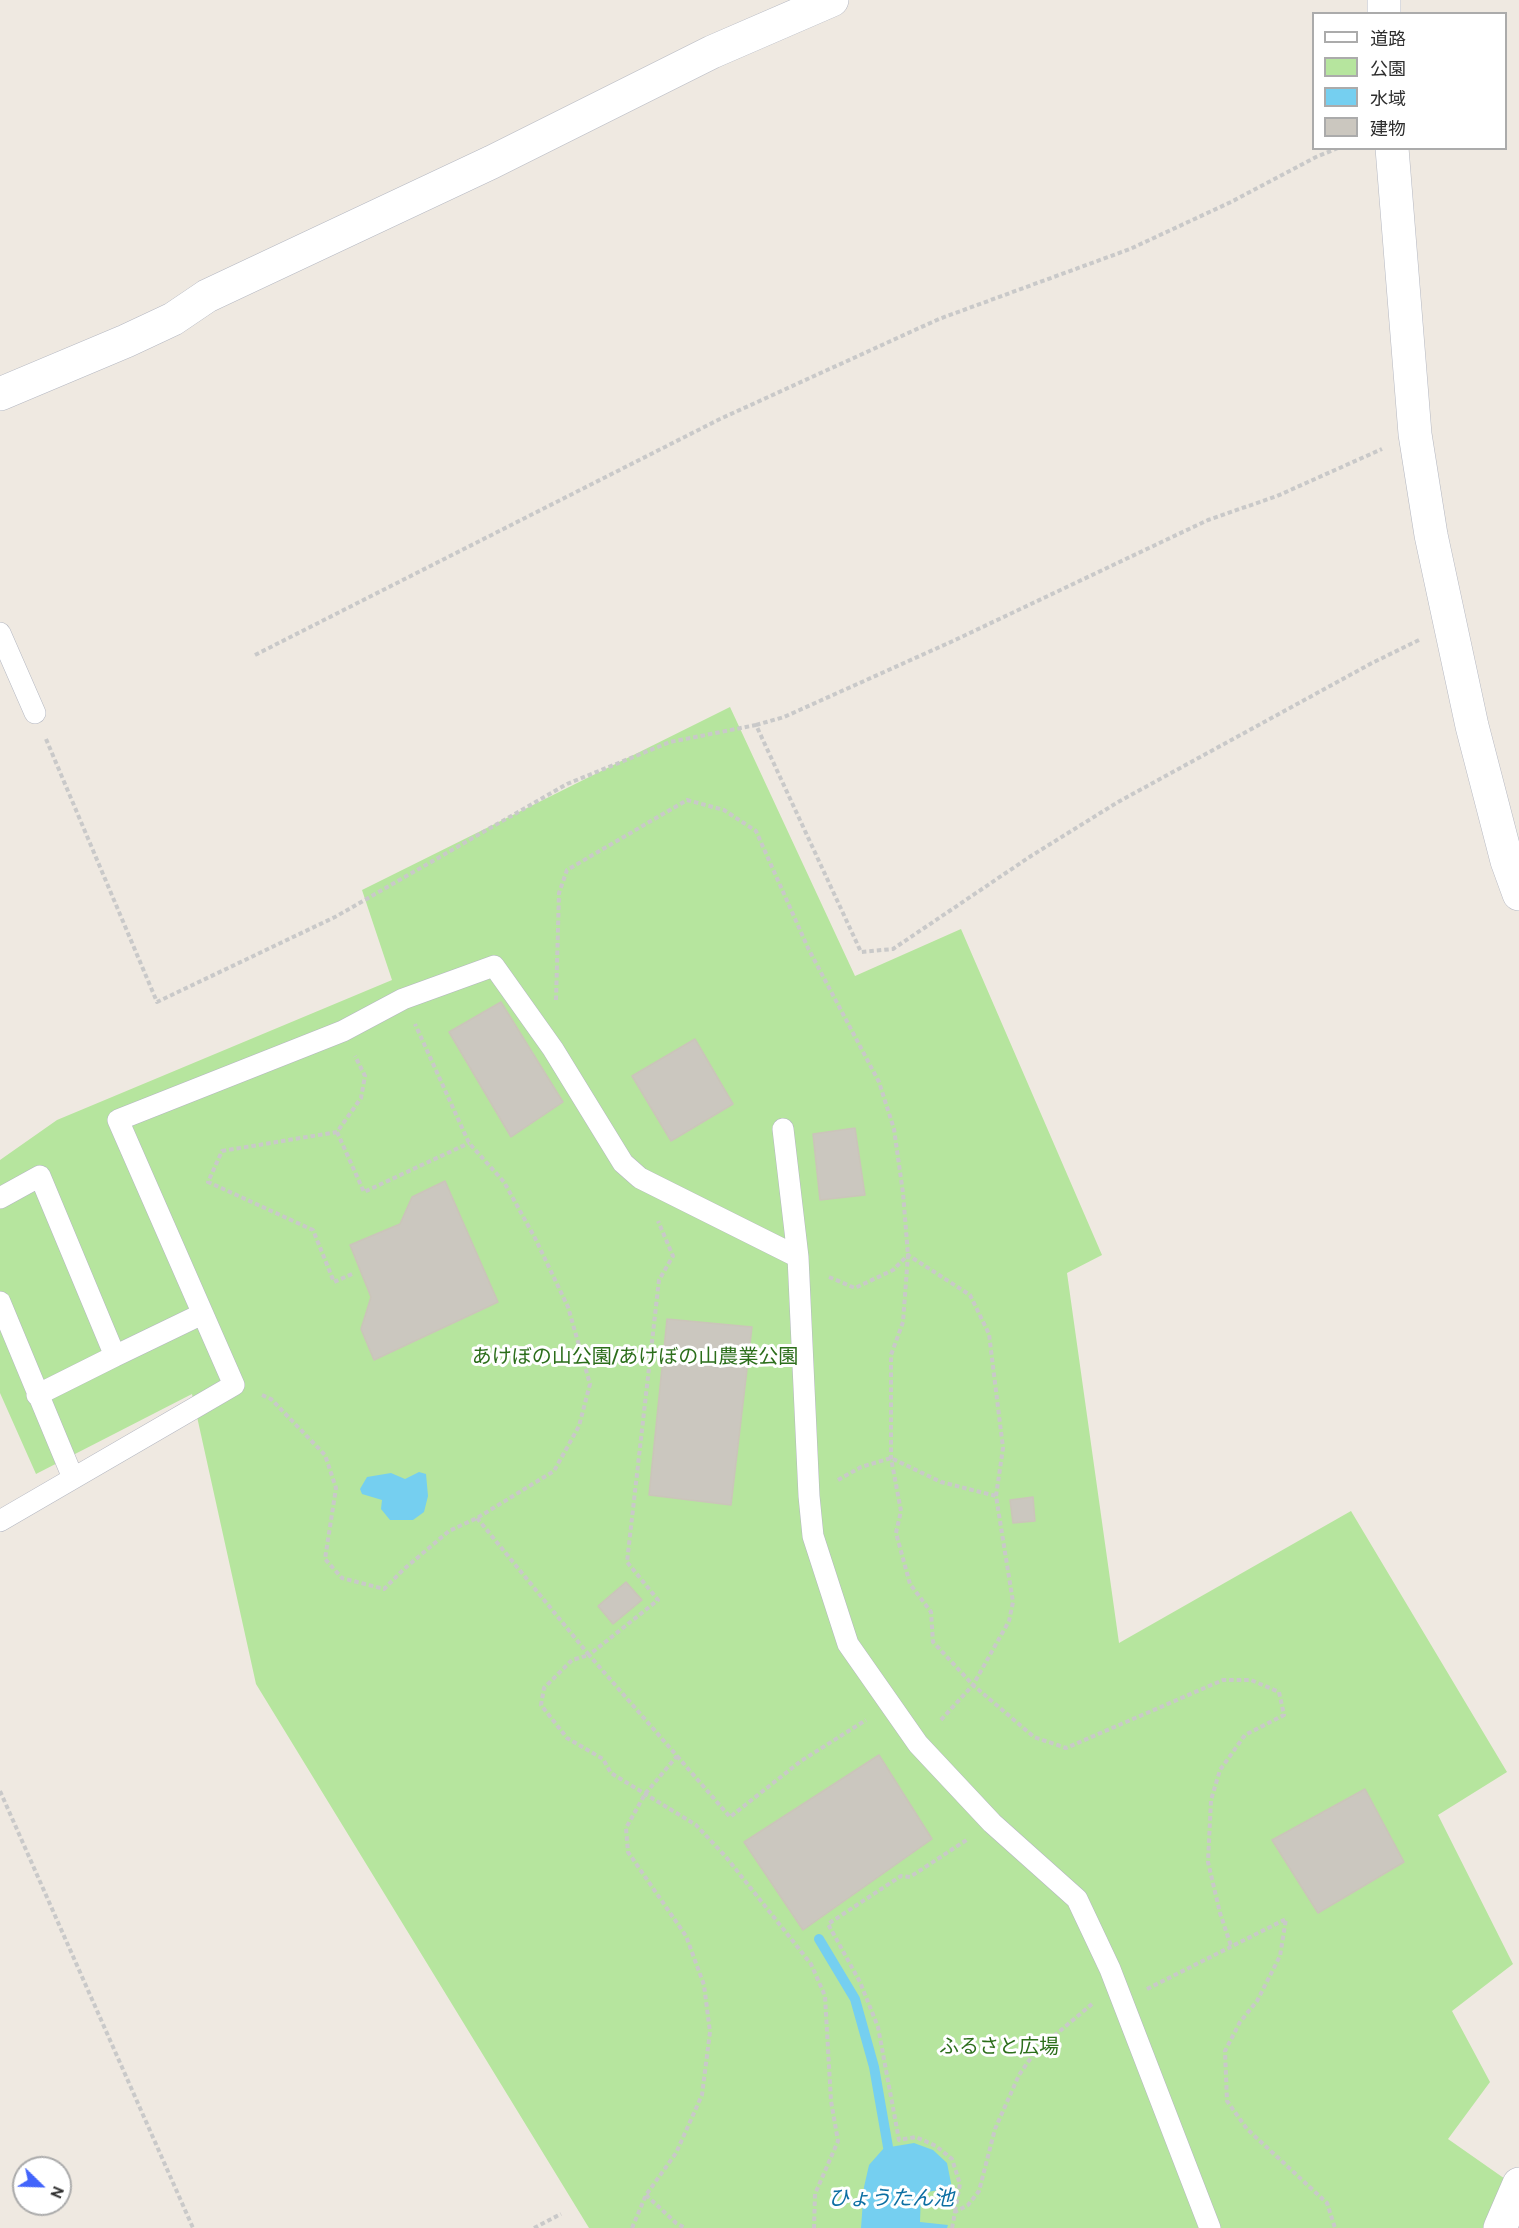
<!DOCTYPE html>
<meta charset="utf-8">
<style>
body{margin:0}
#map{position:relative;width:1519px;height:2228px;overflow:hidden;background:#efe9e1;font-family:Cabin,"Noto Sans JP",sans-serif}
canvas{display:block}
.legend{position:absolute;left:1312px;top:12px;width:195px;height:138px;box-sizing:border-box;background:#fff;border:2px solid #ababab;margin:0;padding:8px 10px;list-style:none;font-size:18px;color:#2e2e2e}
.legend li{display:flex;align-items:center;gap:12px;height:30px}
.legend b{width:30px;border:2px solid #ababab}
.north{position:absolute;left:12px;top:2156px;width:60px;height:60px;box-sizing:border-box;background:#fff;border:2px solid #ababab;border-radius:50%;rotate:113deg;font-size:16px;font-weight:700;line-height:24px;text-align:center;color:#2e2e2e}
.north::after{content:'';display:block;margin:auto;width:21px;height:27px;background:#4264fb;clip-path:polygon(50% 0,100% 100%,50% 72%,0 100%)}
</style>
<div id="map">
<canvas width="1519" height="2228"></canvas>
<ul class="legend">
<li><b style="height:8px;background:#fff"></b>道路</li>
<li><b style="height:16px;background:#b6e59e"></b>公園</li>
<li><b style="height:16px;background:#75cff0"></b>水域</li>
<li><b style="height:16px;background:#cbc7bf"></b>建物</li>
</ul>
<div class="north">N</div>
</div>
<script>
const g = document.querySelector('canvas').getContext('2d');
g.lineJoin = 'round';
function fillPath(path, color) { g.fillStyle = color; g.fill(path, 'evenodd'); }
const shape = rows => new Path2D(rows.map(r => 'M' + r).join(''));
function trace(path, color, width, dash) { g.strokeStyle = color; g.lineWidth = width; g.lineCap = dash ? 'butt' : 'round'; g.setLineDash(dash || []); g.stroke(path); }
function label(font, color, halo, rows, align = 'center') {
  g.font = font + ' Cabin,"Noto Sans JP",sans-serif'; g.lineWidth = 6; g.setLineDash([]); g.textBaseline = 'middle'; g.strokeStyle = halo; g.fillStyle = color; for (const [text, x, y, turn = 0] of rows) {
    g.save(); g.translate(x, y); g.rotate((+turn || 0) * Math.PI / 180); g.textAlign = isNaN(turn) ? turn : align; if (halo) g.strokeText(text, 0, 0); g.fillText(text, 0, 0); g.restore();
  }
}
fillPath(shape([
 [730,707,855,976,961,929,1102,1255,1067,1273,1119,1643,1351,1511,1507,1772,1438,1815,1513,1964,1452,2011,1490,2082,1448,2139,1508,2181,1487,2228,589,2228,256,1684,192,1394,36,1474,0,1393,0,1160,57,1120,392,980,362,890]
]), '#b6e59e');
fillPath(shape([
 [419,1472,426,1474,428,1496,424,1512,413,1520,390,1520,381,1509,382,1500,362,1494,360,1489,367,1477,391,1473,405,1479],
 [914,2143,933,2150,947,2163,952,2188,921,2193,920,2222,948,2225,947,2228,861,2228,864,2187,869,2165,884,2148]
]), '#75cff0');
trace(shape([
 [819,1939,855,1999,874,2067,888,2147]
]), '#75cff0', 10);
const building = shape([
 [501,1002,563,1102,511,1137,449,1032,501,1002],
 [695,1039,733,1104,671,1141,632,1076,695,1039],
 [855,1128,865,1195,820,1200,813,1134,855,1128],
 [445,1181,498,1302,374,1360,361,1329,371,1297,350,1245,400,1224,412,1197,445,1181],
 [667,1319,752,1327,731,1505,649,1495,667,1319],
 [1033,1497,1035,1521,1013,1523,1010,1500,1033,1497],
 [626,1582,642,1600,613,1624,598,1606,626,1582],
 [879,1755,932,1839,803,1930,744,1842,879,1755],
 [1365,1789,1404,1862,1318,1913,1272,1840,1365,1789]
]);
fillPath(building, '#cbc7bf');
trace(building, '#cbc5ba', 1.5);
const lane = shape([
 [0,633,35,713],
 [783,1129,798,1257,809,1496,813,1536,848,1644,918,1744,992,1823,1077,1899,1110,1969,1210,2228],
 [0,1198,40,1176,115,1356,37,1395],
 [0,1302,73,1478],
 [115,1356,202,1314],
 [0,1521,234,1385,118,1120,343,1031,403,999,494,966,553,1049,623,1163,640,1178,798,1257]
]);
const street = shape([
 [1384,0,1384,14],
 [1392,148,1415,434,1431,535,1472,726,1507,861,1519,894],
 [0,394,126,341,173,319,207,296,492,162,712,52,832,0],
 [1500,2228,1519,2184]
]);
trace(lane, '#b4b7c1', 22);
trace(street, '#b4b7c1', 34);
trace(shape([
 [255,655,720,419,939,319,1130,249,1231,202,1316,157,1338,148],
 [756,725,784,717,953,641,1208,520,1277,496,1382,449],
 [46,739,157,1002,335,917,567,784,670,742,756,725,861,952,893,949,1031,856,1118,802,1372,663,1419,640],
 [556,1000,559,893,567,870,687,800,724,810,756,831,808,948,879,1082,894,1129,903,1193,908,1255,903,1322,891,1355,891,1458,901,1511,896,1533,910,1584,931,1612,933,1642,973,1685,1034,1737,1066,1748,1223,1680,1251,1680,1279,1692,1284,1715,1245,1735,1220,1770,1211,1800,1208,1862,1220,1913,1231,1946],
 [337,1132,364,1192,469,1143],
 [352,1274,334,1282,313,1230,208,1182,222,1151,337,1132,361,1098,365,1076,355,1056],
 [829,1277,855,1288,893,1270,908,1255,970,1295,989,1334,1003,1448,996,1496,1013,1602,1009,1621,973,1685,939,1722],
 [262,1395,271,1399,325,1455,336,1488,325,1559,342,1578,384,1589,404,1569,449,1531,477,1518,554,1471,579,1426,590,1384,568,1307,535,1238,504,1182,469,1143,415,1024],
 [838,1480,861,1467,891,1458,941,1482,996,1496],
 [477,1518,589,1655,572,1660,544,1688,541,1705,567,1738,603,1759,611,1773,696,1825,726,1857,811,1964,825,1996,831,2101,838,2141,815,2194,814,2228],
 [677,1756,730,1817,801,1761,866,1720],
 [0,1791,193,2228],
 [1147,1989,1286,1919,1280,1956,1257,2001,1240,2022,1225,2051,1227,2101,1247,2129,1327,2203,1335,2228],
 [646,2195,676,2223,685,2228],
 [955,2211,960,2184,952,2159,936,2146,916,2137,899,2140,878,2027,860,1982,828,1924,901,1876,910,1877,968,1839],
 [534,2228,561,2214],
 [632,2228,646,2195,676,2153,702,2095,710,2032,704,1985,686,1936,628,1852,626,1828,645,1794,677,1756,589,1655,658,1600,627,1562,659,1280,673,1256,658,1221],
 [952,2228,955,2212,968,2205,979,2191,995,2129,1019,2075,1035,2052,1092,2004]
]), '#c9c9c9', 4, [4.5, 3]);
trace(lane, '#fff', 21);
trace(street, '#fff', 33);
label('20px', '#2c6e1b', '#fff', [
 ["あけぼの山公園/あけぼの山農業公園",635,1357],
 ["ふるさと広場",999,2047]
]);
label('italic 21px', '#0d6fa3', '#fff', [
 ["ひょうたん池",891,2199]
]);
</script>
